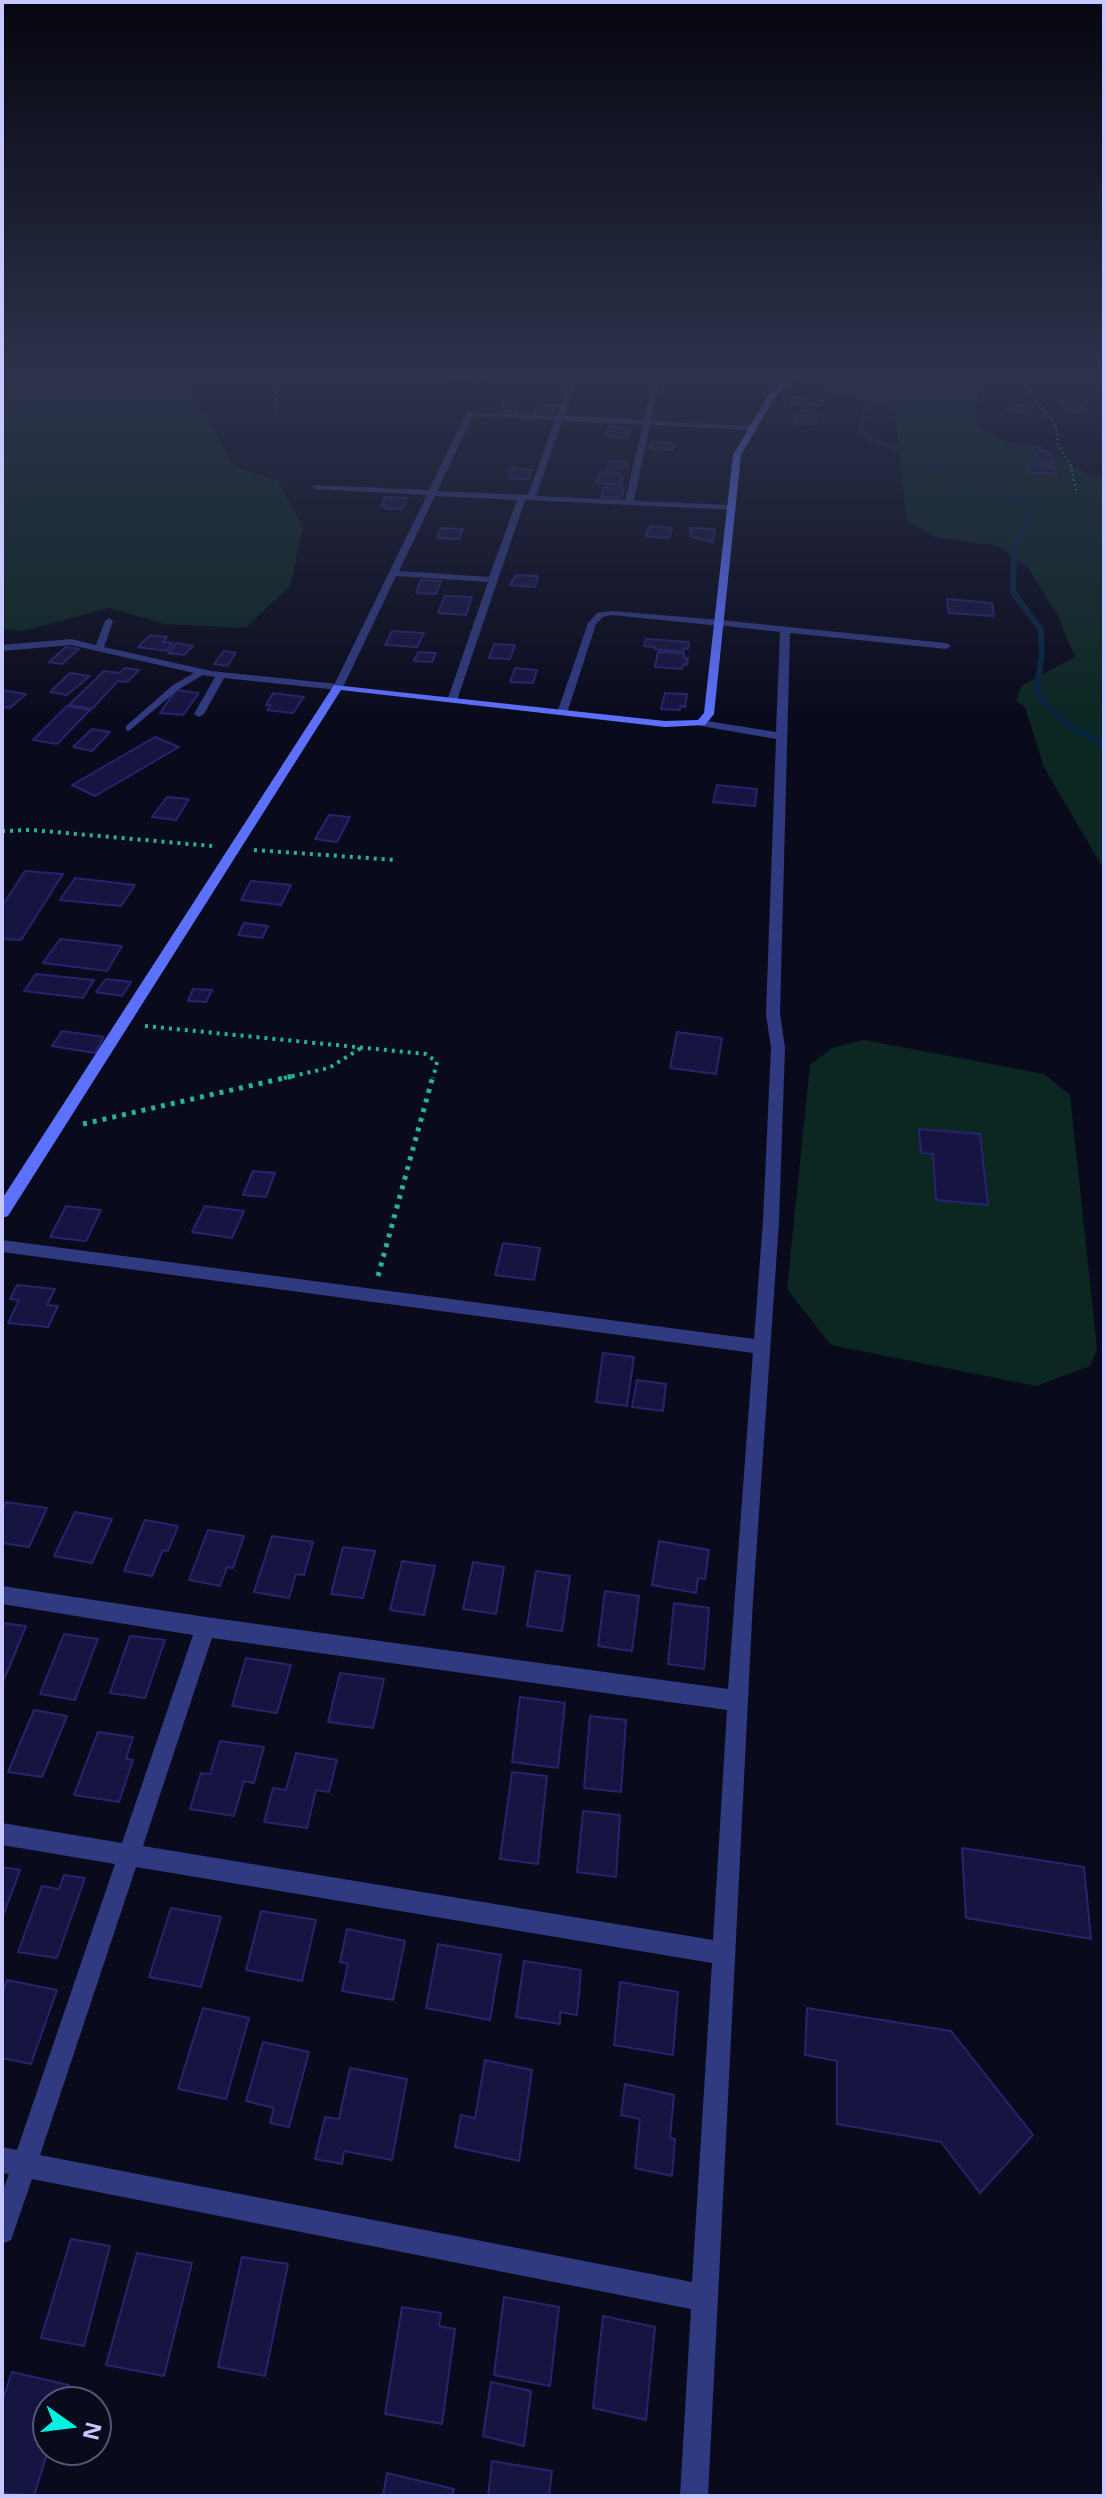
<!DOCTYPE html>
<style>
body{margin:0}
#map{position:relative;width:1106px;height:2498px;overflow:hidden;background:#0a0a1d;font-family:"Noto Sans",sans-serif}
canvas{display:block}
.frame{position:absolute;inset:0;border:4px solid #c6c8ff;pointer-events:none}
.north{position:absolute;left:32px;top:2386px;width:80px;height:80px;box-sizing:border-box;background:#0a0a1d;border:2px solid #555677;border-radius:50%;rotate:104deg;font-size:22px;font-weight:700;line-height:32px;text-align:center;color:#c6c8ff}
.north::after{content:'';display:block;margin:auto;width:28px;height:36px;background:#00f1e4;clip-path:polygon(50% 0,100% 100%,50% 72%,0 100%)}
</style>
<div id="map">
<canvas width="1106" height="2498"></canvas>
<div class="frame"></div>
<div class="north">N</div>
</div>
<script>
const g = document.querySelector('canvas').getContext('2d');
g.lineJoin = 'round';
function fillPath(path, color) { g.fillStyle = color; g.fill(path, 'evenodd'); }
const shape = rows => new Path2D(rows.map(r => 'M' + r).join(''));
function trace(path, color, width, dash) { g.strokeStyle = color; g.lineWidth = width; g.lineCap = dash ? 'butt' : 'round'; g.setLineDash(dash || []); g.stroke(path); }
fillPath(shape([
 [2,375,182,377,235,467,278,481,303,527,290,586,245,628,164,624,109,608,23,631,2,629],
 [828,375,1004,375,979,378,975,419,980,430,1007,442,1041,446,1092,477,1104,479,1104,870,1044,767,1025,707,1016,701,1021,686,1075,657,1057,614,1028,568,998,546,935,537,907,521,895,413,884,403,826,391],
 [864,1040,1044,1074,1070,1095,1097,1349,1090,1366,1036,1386,831,1345,787,1289,810,1065,832,1048]
]), '#0c2722');
trace(shape([
 [877,375,875,401,865,410,860,429,870,439,924,458,968,486,1028,503,1032,510,1014,548,1014,558]
]), '#07243f', 4);
trace(shape([
 [1014,556,1013,592,1041,630,1042,656,1037,684,1040,698,1072,728,1104,744]
]), '#07243f', 6);
const building = shape([
 [792,397,823,400,821,406,790,403,792,397],
 [1077,401,1088,411,1068,412,1058,402,1077,401],
 [503,403,520,404,515,412,500,412,503,403],
 [539,404,559,406,553,414,535,413,539,404],
 [1010,404,1032,407,1029,413,1006,409,1010,404],
 [801,410,820,413,812,425,793,422,801,410],
 [609,426,630,428,628,438,606,437,609,426],
 [651,442,674,443,673,450,650,449,651,442],
 [1034,451,1049,452,1055,463,1039,462,1034,451],
 [610,461,626,462,628,468,607,470,610,461],
 [1028,466,1054,467,1057,474,1031,473,1028,466],
 [513,468,532,470,528,479,508,478,513,468],
 [600,472,620,473,619,476,623,477,621,485,596,483,600,472],
 [604,487,624,488,621,498,601,497,604,487],
 [385,497,407,498,402,509,385,509,386,506,381,506,385,497],
 [650,526,672,528,669,538,645,536,650,526],
 [441,528,463,529,459,539,437,538,441,528],
 [690,528,715,529,713,542,691,537,690,528],
 [516,575,538,576,535,587,510,585,516,575],
 [421,580,441,581,436,594,416,593,421,580],
 [445,596,472,597,466,615,438,613,445,596],
 [947,599,992,603,994,616,949,613,947,599],
 [392,631,424,633,417,647,385,645,392,631],
 [150,635,167,637,163,642,173,643,166,651,138,647,150,635],
 [646,639,689,642,688,649,684,648,683,652,655,649,655,647,644,646,646,639],
 [177,643,193,646,184,655,168,653,177,643],
 [494,644,515,645,510,659,489,658,494,644],
 [66,647,79,649,62,664,49,662,66,647],
 [224,651,236,653,227,666,214,664,224,651],
 [418,652,436,653,432,662,414,661,418,652],
 [658,652,684,653,684,658,688,658,687,665,683,664,682,669,655,667,658,652],
 [124,668,139,670,127,682,118,681,92,709,69,705,104,671,120,673,124,668],
 [515,668,537,670,533,683,510,682,515,668],
 [70,673,90,676,67,695,50,692,70,673],
 [2,690,26,694,10,708,2,707,2,690],
 [176,690,199,693,183,715,160,713,176,690],
 [273,693,304,697,293,713,267,710,271,705,266,705,273,693],
 [665,693,687,694,685,707,680,706,680,710,661,709,665,693],
 [67,706,90,710,57,744,33,740,67,706],
 [92,729,110,732,92,751,73,747,92,729],
 [155,737,179,747,95,796,72,785,155,737],
 [717,785,757,789,755,806,713,802,717,785],
 [167,797,189,799,176,820,152,817,167,797],
 [329,815,350,817,337,842,315,839,329,815],
 [25,871,63,874,21,940,2,939,2,906,25,871],
 [75,878,135,885,121,906,60,900,75,878],
 [251,881,291,885,281,905,241,900,251,881],
 [244,923,268,926,262,938,238,935,244,923],
 [60,939,122,946,107,971,43,963,60,939],
 [36,974,94,980,83,998,24,991,36,974],
 [106,979,131,982,122,996,96,992,106,979],
 [193,989,212,990,206,1002,188,1001,193,989],
 [62,1031,104,1037,95,1053,52,1046,62,1031],
 [677,1032,722,1038,716,1074,670,1068,677,1032],
 [919,1129,980,1134,988,1205,936,1200,933,1154,921,1153,919,1129],
 [253,1171,275,1173,266,1197,243,1195,253,1171],
 [66,1206,101,1210,86,1241,50,1237,66,1206],
 [205,1206,244,1211,232,1238,192,1232,205,1206],
 [503,1243,540,1248,534,1280,495,1275,503,1243],
 [17,1285,55,1289,47,1305,58,1306,48,1327,8,1323,19,1300,10,1299,17,1285],
 [603,1353,634,1357,627,1406,596,1402,603,1353],
 [637,1380,666,1384,663,1411,632,1407,637,1380],
 [6,1502,47,1508,29,1547,2,1543,2,1511,6,1502],
 [75,1512,112,1519,92,1563,54,1556,75,1512],
 [145,1520,178,1526,168,1551,163,1550,152,1576,124,1571,145,1520],
 [208,1530,244,1536,233,1568,227,1567,220,1586,189,1580,208,1530],
 [272,1536,313,1542,304,1575,296,1574,289,1598,254,1592,272,1536],
 [659,1541,709,1550,705,1579,698,1578,696,1593,652,1585,659,1541],
 [343,1547,375,1551,363,1598,331,1594,343,1547],
 [402,1561,435,1566,424,1615,390,1610,402,1561],
 [473,1562,504,1567,496,1614,463,1609,473,1562],
 [536,1571,570,1576,562,1631,527,1626,536,1571],
 [605,1591,639,1596,632,1651,598,1646,605,1591],
 [674,1603,709,1608,704,1669,668,1664,674,1603],
 [2,1623,26,1626,3,1682,2,1682,2,1623],
 [64,1634,98,1639,75,1700,40,1694,64,1634],
 [130,1636,165,1640,145,1698,110,1693,130,1636],
 [246,1658,291,1665,277,1713,232,1706,246,1658],
 [340,1673,384,1679,373,1728,328,1722,340,1673],
 [520,1697,565,1703,558,1768,512,1762,520,1697],
 [34,1710,67,1716,42,1777,8,1772,34,1710],
 [590,1716,626,1720,621,1792,584,1788,590,1716],
 [98,1732,133,1737,126,1759,133,1760,119,1802,74,1795,98,1732],
 [220,1741,264,1747,254,1783,244,1781,234,1816,190,1809,201,1773,210,1774,220,1741],
 [296,1753,337,1760,329,1792,316,1790,307,1828,264,1822,273,1788,286,1790,296,1753],
 [512,1772,547,1776,538,1864,500,1859,512,1772],
 [583,1811,620,1815,616,1877,577,1872,583,1811],
 [962,1848,1084,1867,1091,1939,966,1918,962,1848],
 [2,1867,20,1870,2,1919,2,1867],
 [64,1875,85,1878,57,1958,18,1952,42,1886,59,1889,64,1875],
 [171,1908,221,1917,201,1987,149,1977,171,1908],
 [261,1911,316,1920,302,1981,246,1970,261,1911],
 [347,1929,405,1941,393,2000,342,1991,348,1964,340,1962,347,1929],
 [438,1944,501,1955,490,2020,426,2008,438,1944],
 [524,1961,581,1970,577,2015,560,2012,560,2024,516,2017,524,1961],
 [7,1980,57,1990,31,2064,2,2058,2,1994,7,1980],
 [620,1982,678,1992,673,2055,614,2045,620,1982],
 [203,2008,249,2018,226,2099,178,2089,203,2008],
 [807,2008,951,2031,1033,2135,980,2193,941,2142,837,2124,837,2061,805,2055,807,2008],
 [263,2042,309,2052,289,2127,270,2123,274,2108,246,2101,263,2042],
 [485,2060,532,2070,519,2161,455,2147,461,2115,475,2118,485,2060],
 [350,2068,407,2079,392,2160,344,2151,342,2164,315,2159,325,2117,339,2119,350,2068],
 [625,2084,674,2095,670,2138,675,2139,672,2176,635,2168,640,2119,621,2115,625,2084],
 [71,2239,110,2246,84,2346,41,2338,71,2239],
 [137,2253,192,2263,164,2376,106,2365,137,2253],
 [242,2257,288,2264,265,2376,218,2367,242,2257],
 [504,2297,559,2307,550,2386,494,2375,504,2297],
 [402,2307,441,2313,439,2326,455,2329,442,2424,385,2414,402,2307],
 [603,2316,655,2327,646,2420,593,2408,603,2316],
 [12,2372,69,2385,63,2402,48,2402,48,2450,34,2496,2,2493,2,2402,12,2372],
 [491,2382,531,2391,524,2446,483,2436,491,2382],
 [492,2461,552,2471,549,2496,488,2496,492,2461],
 [387,2473,454,2489,452,2496,383,2496,387,2473]
]);
fillPath(building, '#161440');
trace(building, '#27246e', 2);
trace(shape([
 [267,375,275,390,277,409],
 [395,375,468,378],
 [1019,375,1056,427,1058,445,1070,463,1076,490]
]), '#22b697', 2, [2, 3]);
trace(shape([
 [2,831,32,830,212,846],
 [254,850,396,860],
 [145,1026,426,1054,437,1062,433,1078],
 [284,1078,329,1068,361,1048]
]), '#22b697', 4, [3, 5]);
trace(shape([
 [83,1124,293,1076],
 [378,1276,433,1076]
]), '#22b697', 5, [4, 6]);
fillPath(shape([
 [612,611,720,620,724,623,720,626,612,615,603,617,596,624,567,713,559,715,557,713,588,623,597,613,612,611],
 [109,618,113,621,104,647,211,671,338,684,342,687,338,690,224,678,204,714,199,717,194,714,215,677,203,675,179,689,129,731,126,730,126,726,173,685,194,673,71,645,2,651,2,645,71,639,96,645,105,621,109,618]
]), '#303a80');
fillPath(shape([
 [482,375,489,375,486,381,479,379,482,375],
 [572,375,579,375,564,416,644,420,654,375,661,375,651,421,754,426,751,430,650,425,634,501,731,505,735,508,734,510,525,500,456,703,447,701,488,582,396,576,343,687,334,689,333,687,427,495,315,489,312,485,429,490,467,412,557,416,572,375],
 [473,416,555,420,528,495,437,491,473,416],
 [562,421,643,425,625,500,536,496,562,421],
 [435,496,517,500,489,577,399,571,435,496],
 [720,620,946,643,951,646,946,649,790,633,780,1014,785,1048,779,1221,753,1600,708,2496,680,2496,691,2309,32,2179,11,2240,2,2244,2,2193,9,2174,2,2173,2,2147,17,2150,115,1864,2,1845,2,1823,122,1843,193,1635,2,1604,2,1586,206,1617,728,1689,753,1353,2,1252,2,1240,754,1339,763,1221,771,1048,766,1014,776,739,701,726,696,723,701,720,776,732,780,632,717,625,717,621,720,620],
 [212,1638,727,1710,713,1940,143,1846,212,1638],
 [136,1867,712,1963,692,2282,40,2155,136,1867]
]), '#303a80');
fillPath(shape([
 [792,375,800,375,776,395,741,455,714,714,705,725,665,727,341,690,8,1216,2,1218,2,1199,334,685,665,721,698,720,704,713,733,455,770,392,792,375]
]), '#5d71ff');
const sky = g.createLinearGradient(0, 0, 0, 724);
sky.addColorStop(0, '#060610');
sky.addColorStop(0.52, '#2d334c');
sky.addColorStop(1, '#2d334c00');
g.fillStyle = sky;
g.fillRect(0, 0, 1106, 724);
</script>
